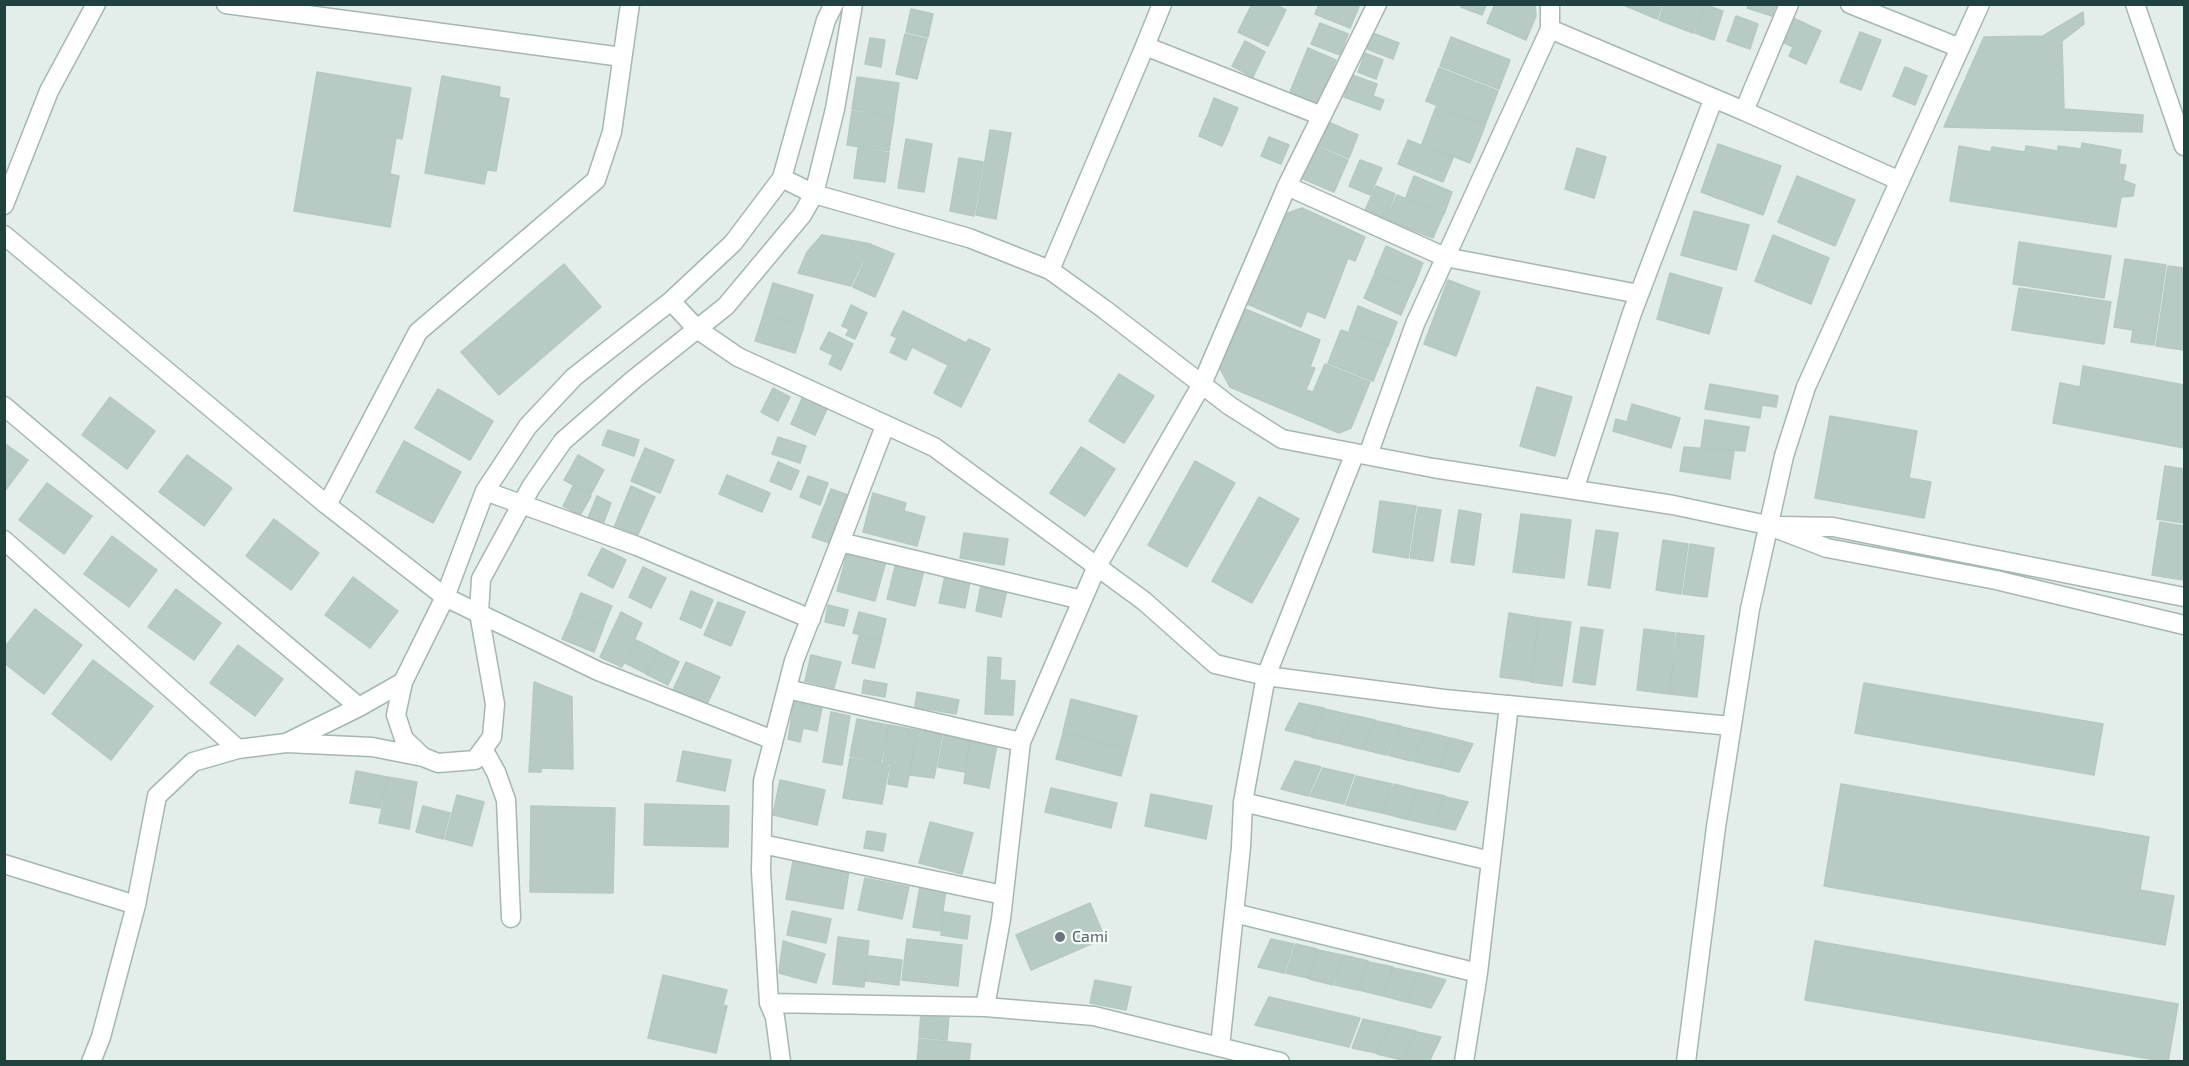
<!DOCTYPE html>
<style>
body{margin:0}
#map{position:relative;width:2189px;height:1066px;overflow:hidden;background:#e3eeea;font-family:"Exo 2",sans-serif}
canvas{display:block}
.frame{position:absolute;inset:0;border:6px solid #20423c;pointer-events:none}
</style>
<div id="map">
<canvas width="2189" height="1066"></canvas>
<div class="frame"></div>
</div>
<script>
const g = document.querySelector('canvas').getContext('2d');
g.lineJoin = 'round';
function fillPath(path, color) { g.fillStyle = color; g.fill(path, 'evenodd'); }
const shape = rows => new Path2D(rows.map(r => 'M' + r).join(''));
function trace(path, color, width, dash) { g.strokeStyle = color; g.lineWidth = width; g.lineCap = dash ? 'butt' : 'round'; g.setLineDash(dash || []); g.stroke(path); }
function label(font, color, halo, rows, align = 'center') {
  g.font = font + ' "Exo 2",sans-serif'; g.lineWidth = 4.5; g.setLineDash([]); g.textBaseline = 'middle'; g.strokeStyle = halo; g.fillStyle = color; for (const [text, x, y, turn = 0] of rows) {
    g.save(); g.translate(x, y); g.rotate((+turn || 0) * Math.PI / 180); g.textAlign = isNaN(turn) ? turn : align; if (halo) g.strokeText(text, 0, 0); g.fillText(text, 0, 0); g.restore();
  }
}
const building = shape([
 [1252,4,1274,4,1286,10,1268,46,1238,32,1252,4],
 [1319,4,1360,4,1350,28,1315,14,1319,4],
 [1462,4,1487,4,1482,15,1461,7,1462,4],
 [1495,4,1535,4,1536,16,1526,40,1487,23,1495,4],
 [1621,4,1662,4,1657,19,1621,4],
 [1664,4,1704,5,1693,33,1659,20,1664,4],
 [1749,4,1776,4,1772,16,1747,8,1749,4],
 [1705,5,1723,11,1714,40,1695,33,1705,5],
 [911,9,933,14,928,37,906,32,911,9],
 [2083,12,2084,24,2062,41,2064,109,2143,115,2142,132,1944,127,1984,37,2043,36,2083,12],
 [1736,16,1758,24,1750,49,1727,41,1736,16],
 [1789,16,1821,31,1806,64,1789,56,1793,47,1778,40,1789,16],
 [1320,23,1348,34,1340,55,1311,44,1320,23],
 [1860,32,1881,40,1861,90,1840,82,1860,32],
 [1373,33,1399,43,1393,59,1367,49,1373,33],
 [905,34,927,39,917,79,896,74,905,34],
 [1451,37,1510,60,1499,89,1440,66,1451,37],
 [870,38,885,40,881,67,865,64,870,38],
 [1245,41,1265,52,1253,77,1232,66,1245,41],
 [1308,48,1336,60,1318,104,1290,92,1308,48],
 [1365,53,1383,60,1376,79,1358,72,1365,53],
 [1905,67,1927,76,1915,105,1893,96,1905,67],
 [1439,68,1498,91,1485,125,1426,101,1439,68],
 [317,72,411,88,402,139,396,138,390,174,399,176,390,227,294,211,317,72],
 [1352,75,1377,84,1373,96,1384,100,1380,110,1344,97,1352,75],
 [442,76,500,87,499,97,509,99,496,171,487,170,484,184,425,173,442,76],
 [857,77,899,83,894,117,852,109,857,77],
 [1214,98,1238,108,1230,127,1207,117,1214,98],
 [1436,107,1485,126,1470,163,1422,144,1436,107],
 [852,111,894,118,889,151,847,145,852,111],
 [1206,118,1230,128,1222,146,1199,136,1206,118],
 [1326,121,1358,135,1349,158,1316,144,1326,121],
 [990,130,1011,133,996,219,976,215,990,130],
 [1269,137,1289,145,1281,164,1261,156,1269,137],
 [906,139,932,144,924,192,898,188,906,139],
 [1408,140,1453,158,1443,182,1398,164,1408,140],
 [2082,143,2121,150,2119,164,2126,165,2123,180,2135,185,2133,196,2121,197,2116,227,1950,201,1959,146,1991,152,1992,147,2025,152,2026,146,2058,151,2058,146,2081,149,2082,143],
 [1718,144,1781,166,1763,215,1701,192,1718,144],
 [1316,146,1348,160,1334,192,1301,178,1316,146],
 [858,148,889,153,885,182,854,178,858,148],
 [1577,148,1606,157,1594,198,1565,189,1577,148],
 [959,158,983,162,974,216,950,211,959,158],
 [1360,160,1382,168,1370,195,1349,186,1360,160],
 [1414,176,1452,192,1444,214,1406,197,1414,176],
 [1797,176,1855,200,1835,246,1778,222,1797,176],
 [1376,186,1395,194,1386,219,1365,210,1376,186],
 [1397,195,1443,215,1433,238,1387,220,1397,195],
 [1302,208,1365,237,1355,261,1348,258,1325,318,1307,311,1301,327,1245,303,1285,214,1302,208],
 [1694,211,1749,225,1736,270,1681,255,1694,211],
 [822,235,871,244,851,286,798,273,807,252,822,235],
 [1773,235,1829,258,1811,304,1755,281,1773,235],
 [2019,242,2111,256,2104,298,2013,284,2019,242],
 [872,245,894,254,875,297,853,287,872,245],
 [1386,246,1423,263,1413,288,1375,272,1386,246],
 [2125,259,2166,265,2154,345,2131,342,2133,330,2114,327,2125,259],
 [564,264,601,307,499,395,461,352,564,264],
 [2168,266,2184,268,2184,350,2156,346,2168,266],
 [1375,273,1412,289,1401,315,1364,298,1375,273],
 [1670,273,1722,288,1709,334,1657,319,1670,273],
 [1448,280,1480,292,1456,356,1424,344,1448,280],
 [773,283,813,295,804,325,764,312,773,283],
 [2019,288,2111,302,2104,344,2012,330,2019,288],
 [851,305,867,313,855,339,846,335,849,329,842,326,851,305],
 [1358,306,1397,322,1388,346,1349,331,1358,306],
 [1245,309,1320,340,1310,367,1315,368,1306,390,1313,392,1325,364,1370,382,1351,428,1339,433,1230,387,1219,367,1245,309],
 [903,311,966,343,969,339,990,349,961,407,934,393,948,365,912,347,906,360,890,352,897,338,891,335,903,311],
 [764,313,804,326,795,353,755,341,764,313],
 [1341,330,1387,347,1373,381,1328,363,1341,330],
 [829,332,853,344,841,370,829,364,833,355,820,349,829,332],
 [2083,366,2184,385,2184,448,2053,423,2060,383,2080,387,2083,366],
 [1119,374,1154,396,1124,443,1089,421,1119,374],
 [1710,384,1778,396,1776,407,1762,405,1760,418,1705,409,1710,384],
 [1537,387,1572,397,1555,456,1520,446,1537,387],
 [773,388,790,397,778,421,761,412,773,388],
 [438,389,493,421,470,460,415,428,438,389],
 [803,396,828,407,815,435,791,424,803,396],
 [110,397,155,431,127,469,82,435,110,397],
 [1632,404,1680,418,1671,448,1613,431,1616,419,1627,422,1632,404],
 [1830,416,1917,431,1909,478,1931,482,1924,518,1815,498,1830,416],
 [1705,420,1749,427,1745,451,1701,448,1705,420],
 [608,430,639,440,634,456,602,445,608,430],
 [778,437,806,446,800,463,772,454,778,437],
 [404,441,461,472,433,523,376,492,404,441],
 [4,443,28,460,4,492,4,443],
 [1081,447,1115,469,1085,516,1050,493,1081,447],
 [1684,447,1734,451,1730,479,1680,471,1684,447],
 [645,448,674,460,660,493,631,481,645,448],
 [187,455,232,488,204,526,159,492,187,455],
 [578,455,604,470,591,494,564,480,578,455],
 [1195,461,1235,483,1187,567,1148,545,1195,461],
 [778,462,799,471,791,490,770,481,778,462],
 [2165,466,2184,469,2184,523,2157,519,2165,466],
 [727,475,770,493,762,512,719,494,727,475],
 [808,476,828,483,820,505,800,497,808,476],
 [47,483,92,516,64,554,19,520,47,483],
 [573,486,591,496,580,515,563,506,573,486],
 [631,486,655,497,636,539,613,530,631,486],
 [831,489,848,495,829,543,812,537,831,489],
 [873,493,906,503,904,511,925,517,917,546,863,532,873,493],
 [597,496,611,503,603,524,588,518,597,496],
 [1259,497,1299,519,1252,603,1212,581,1259,497],
 [1380,501,1416,506,1408,558,1373,552,1380,501],
 [1418,507,1441,510,1433,561,1410,558,1418,507],
 [1459,510,1481,514,1474,565,1451,562,1459,510],
 [1521,514,1571,520,1564,578,1513,572,1521,514],
 [274,519,319,553,291,590,246,556,274,519],
 [2160,522,2184,526,2184,580,2152,575,2160,522],
 [1596,530,1618,533,1610,588,1588,585,1596,530],
 [964,533,1008,539,1004,565,960,558,964,533],
 [112,536,157,570,129,607,84,574,112,536],
 [1663,540,1688,544,1681,594,1656,590,1663,540],
 [1690,544,1714,548,1707,597,1683,594,1690,544],
 [602,548,626,560,613,588,588,575,602,548],
 [848,550,886,561,875,601,837,591,848,550],
 [896,563,924,570,915,606,887,599,896,563],
 [643,567,666,578,651,608,629,597,643,567],
 [945,576,970,581,965,608,939,603,945,576],
 [353,577,398,611,370,648,325,615,353,577],
 [981,585,1007,590,1001,617,976,611,981,585],
 [176,589,221,623,194,660,148,627,176,589],
 [691,591,713,600,701,628,680,619,691,591],
 [581,593,612,606,604,625,573,612,581,593],
 [718,602,745,612,731,646,704,635,718,602],
 [828,605,848,610,844,626,825,622,828,605],
 [35,609,82,645,44,694,4,663,4,648,35,609],
 [621,612,642,623,622,667,600,657,621,612],
 [859,612,886,619,881,640,853,633,859,612],
 [1509,613,1539,618,1530,681,1500,677,1509,613],
 [573,614,604,626,594,652,562,639,573,614],
 [1540,618,1571,622,1562,686,1531,682,1540,618],
 [1581,627,1603,630,1595,685,1573,682,1581,627],
 [1644,629,1675,633,1669,694,1637,690,1644,629],
 [1677,633,1704,636,1697,697,1670,694,1677,633],
 [859,636,881,641,874,668,852,663,859,636],
 [636,640,658,651,645,673,625,663,636,640],
 [238,645,283,679,255,716,210,683,238,645],
 [659,652,679,662,668,685,646,674,659,652],
 [811,655,841,662,834,688,805,681,811,655],
 [988,657,1001,658,1000,680,1015,681,1013,715,985,714,988,657],
 [93,660,153,706,111,760,52,714,93,660],
 [686,662,720,677,706,706,673,690,686,662],
 [864,680,887,684,885,697,862,693,864,680],
 [534,682,572,697,573,769,541,768,541,772,529,772,534,682],
 [1864,683,2103,724,2094,775,1855,733,1864,683],
 [917,692,959,700,956,714,915,707,917,692],
 [1071,699,1137,716,1128,749,1063,732,1071,699],
 [794,702,822,708,817,731,803,728,800,742,788,739,794,702],
 [1299,703,1324,708,1310,736,1285,730,1299,703],
 [1325,709,1351,715,1337,743,1311,737,1325,709],
 [831,712,850,716,842,765,823,762,831,712],
 [1352,715,1375,720,1361,749,1338,743,1352,715],
 [857,719,888,725,881,763,850,756,857,719],
 [1376,721,1401,726,1386,755,1362,749,1376,721],
 [889,725,916,730,907,787,888,784,891,764,883,764,889,725],
 [1402,727,1425,732,1411,761,1388,755,1402,727],
 [917,730,942,735,934,778,910,775,917,730],
 [1426,732,1450,738,1438,767,1413,761,1426,732],
 [1063,733,1128,750,1121,776,1056,759,1063,733],
 [944,735,969,739,965,772,938,767,944,735],
 [1451,738,1473,744,1459,772,1439,767,1451,738],
 [970,740,997,744,989,788,964,783,970,740],
 [683,751,731,760,725,791,677,781,683,751],
 [850,758,889,766,882,804,843,798,850,758],
 [1295,761,1321,767,1308,796,1281,789,1295,761],
 [1323,768,1354,775,1344,804,1310,796,1323,768],
 [356,771,387,777,380,808,350,803,356,771],
 [1356,776,1392,784,1382,813,1346,805,1356,776],
 [388,777,417,782,409,829,379,823,388,777],
 [780,780,825,790,817,825,773,815,780,780],
 [1394,784,1417,790,1405,819,1383,813,1394,784],
 [1841,784,2149,837,2140,890,2174,896,2165,945,1824,886,1841,784],
 [1051,788,1117,803,1111,828,1045,812,1051,788],
 [1418,790,1445,796,1432,825,1406,819,1418,790],
 [1151,794,1212,806,1206,839,1145,826,1151,794],
 [457,795,484,802,472,846,445,839,457,795],
 [1446,797,1468,802,1455,830,1433,825,1446,797],
 [645,804,729,806,728,847,644,845,645,804],
 [423,806,450,813,443,839,416,832,423,806],
 [531,806,615,808,613,893,530,892,531,806],
 [930,822,973,833,962,874,919,863,930,822],
 [867,831,886,834,883,851,864,848,867,831],
 [793,861,849,871,843,909,786,899,793,861],
 [865,878,909,887,902,919,858,910,865,878],
 [920,886,946,890,940,931,913,927,920,886],
 [1090,903,1105,938,1031,970,1016,935,1090,903],
 [792,911,831,919,826,943,787,935,792,911],
 [944,912,970,916,967,939,941,935,944,912],
 [838,937,869,941,864,987,833,984,838,937],
 [907,939,962,945,958,986,902,980,907,939],
 [1271,939,1294,944,1284,973,1258,967,1271,939],
 [783,941,825,954,816,983,779,973,783,941],
 [1815,941,2178,1004,2168,1062,1805,1000,1815,941],
 [1296,944,1317,949,1308,978,1286,973,1296,944],
 [1318,950,1342,955,1333,985,1309,979,1318,950],
 [1343,955,1368,961,1358,990,1335,985,1343,955],
 [869,956,902,960,899,985,866,981,869,956],
 [1369,962,1393,967,1383,996,1359,990,1369,962],
 [1394,968,1418,973,1406,1002,1384,996,1394,968],
 [1419,973,1446,980,1431,1008,1407,1002,1419,973],
 [663,975,727,990,723,1005,727,1006,716,1053,648,1038,663,975],
 [1095,980,1131,987,1126,1010,1090,1003,1095,980],
 [1269,997,1360,1018,1349,1047,1255,1025,1269,997],
 [921,1012,949,1015,947,1040,919,1037,921,1012],
 [1363,1019,1389,1025,1376,1053,1352,1048,1363,1019],
 [1390,1025,1416,1031,1402,1060,1377,1054,1390,1025],
 [1417,1032,1441,1037,1429,1062,1403,1060,1417,1032],
 [919,1039,971,1044,969,1062,917,1062,919,1039]
]);
fillPath(building, '#b8cac4');
trace(building, '#b4c9c2', 1.5);
const minor = shape([
 [226,4,622,57],
 [630,4,612,132,596,180,418,332,327,505,445,597,598,671,773,740],
 [1550,4,1550,29,1744,111],
 [1789,4,1744,111,1900,181],
 [1850,4,1960,48],
 [2135,4,2184,146],
 [1145,46,1162,4],
 [782,178,814,194,969,238,1050,270,1104,309,1230,406,1282,439,1433,468,1673,505,1767,525,1827,548,1996,580,2184,625],
 [1287,186,1377,4],
 [4,205,49,91,96,4],
 [4,235,327,505],
 [1050,270,1145,46,1322,116],
 [671,301,697,329,738,357,934,447,1144,601,1215,664,1266,676,1444,699,1731,726],
 [4,406,359,707],
 [1368,455,1415,324,1550,29],
 [1574,490,1632,313,1713,100],
 [485,491,637,546,811,619],
 [1781,526,1833,527,2184,597],
 [4,540,238,749],
 [840,542,1082,600],
 [403,682,396,715,404,739,423,757,438,763,475,760,492,737,495,704,479,613,481,579,531,487,563,441,633,380,726,306,802,215,814,194,835,109,853,4],
 [787,689,1021,742],
 [286,743,359,707,403,682,445,597,485,491,528,426,574,377,671,301,733,243,782,178,826,20,834,4],
 [483,749,496,772,506,800,511,918],
 [1243,802,1491,861],
 [762,844,1003,895],
 [4,864,136,905],
 [1234,913,1478,973],
 [769,1003,985,1007,1094,1016,1280,1062],
 [985,1007,1001,919,1021,742,1097,566,1202,384,1287,186,1445,257,1639,294],
 [1220,1047,1241,847,1243,802,1266,676,1355,453],
 [91,1062,101,1037,136,905,157,796,193,762,238,749,286,743,372,747,423,757],
 [781,1062,775,1017,769,1003,761,871,763,781,794,661,885,426],
 [1464,1062,1478,973,1509,705],
 [1686,1062,1716,827,1750,609,1784,456,1806,387,1980,4]
]);
trace(minor, '#a5b7b2', 21);
trace(minor, '#fff', 18);
for (const [x, y, r, color] of [
 [1060,937,6,"#6b7280"]
]) { const dot = new Path2D(); dot.arc(x, y, r, 0, 2 * Math.PI); g.fillStyle = color; g.fill(dot); trace(dot, '#f4faf8', 2); }
label('16px', '#5b616d', '#f4faf8', [
 ["Cami",1072,937]
], 'left');
</script>
